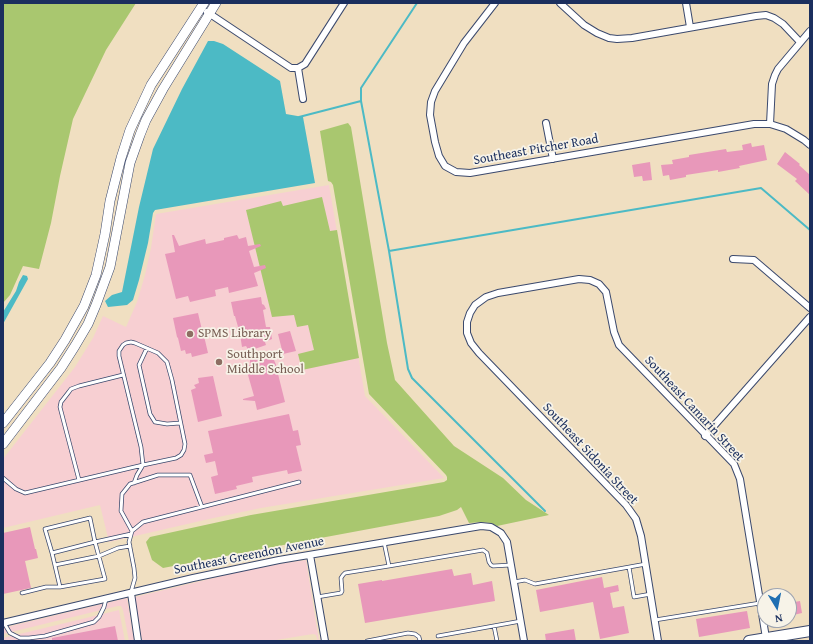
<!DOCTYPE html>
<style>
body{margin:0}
#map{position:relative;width:813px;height:644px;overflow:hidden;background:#f0dfc1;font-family:"Gentium Book Plus",serif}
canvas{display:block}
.frame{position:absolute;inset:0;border:4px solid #1b2f5e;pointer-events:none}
.north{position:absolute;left:757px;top:588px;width:40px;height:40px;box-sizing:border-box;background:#f7f3e8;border:1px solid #9fa5b1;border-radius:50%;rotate:170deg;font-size:11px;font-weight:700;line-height:16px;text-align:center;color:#1b2f5e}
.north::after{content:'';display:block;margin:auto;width:14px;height:18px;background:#1f6fb2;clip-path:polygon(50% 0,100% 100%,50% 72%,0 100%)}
</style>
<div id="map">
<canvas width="813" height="644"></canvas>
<div class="frame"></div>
<div class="north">N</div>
</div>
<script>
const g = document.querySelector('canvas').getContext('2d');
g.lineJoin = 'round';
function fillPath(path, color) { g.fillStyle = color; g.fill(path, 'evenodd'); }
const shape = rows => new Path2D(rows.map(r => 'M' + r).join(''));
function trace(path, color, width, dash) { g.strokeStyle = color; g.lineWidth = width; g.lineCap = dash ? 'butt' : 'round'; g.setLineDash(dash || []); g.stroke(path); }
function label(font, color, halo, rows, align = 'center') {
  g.font = font + ' "Gentium Book Plus",serif'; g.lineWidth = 3.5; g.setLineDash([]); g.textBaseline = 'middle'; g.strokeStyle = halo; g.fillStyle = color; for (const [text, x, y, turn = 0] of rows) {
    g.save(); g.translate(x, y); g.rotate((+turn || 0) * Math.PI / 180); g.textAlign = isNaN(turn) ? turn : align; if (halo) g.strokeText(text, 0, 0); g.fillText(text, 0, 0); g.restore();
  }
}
fillPath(shape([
 [329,185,365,396,444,478,261,508,209,519,109,542,100,505,3,528,3,459,75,367,93,338,103,316,126,327,137,302,145,275,151,248,156,214],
 [306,560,319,641,318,641,316,635,313,634,270,641,142,641,135,597,243,571,279,564],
 [127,598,134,641,129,641,123,610,121,606,118,606,3,634,3,628],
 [119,610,125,641,3,641,3,638]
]), '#f7cfd2');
fillPath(shape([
 [3,3,136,3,106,50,73,119,60,176,51,223,39,269,23,266,10,295,3,303],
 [348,123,351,127,387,343,395,380,454,446,503,478,526,500,549,515,497,526,491,523,481,522,469,523,461,507,457,510,439,516,299,542,163,568,152,560,146,542,150,537,251,515,444,482,447,480,447,477,446,475,369,394,333,185,331,182,328,181,320,131],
 [322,197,330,231,337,230,359,358,302,370,298,354,314,350,308,325,297,327,294,315,272,317,246,210,281,201,283,206]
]), '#a9c76f');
fillPath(shape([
 [208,41,214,41,223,44,280,81,286,114,303,117,315,183,155,210,153,213,148,243,139,280,133,300,127,305,108,307,105,301,112,295,122,292,139,207,153,149,182,89],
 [23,275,27,276,28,279,3,324,3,312,16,291,19,282]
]), '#4cbac5');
trace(shape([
 [417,3,361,88,361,101,389,251,408,369,412,378,545,511],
 [299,117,361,101],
 [389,251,761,188,810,230]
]), '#4cbac5', 2);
fillPath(shape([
 [751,143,752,147,764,145,767,160,739,166,740,168,718,172,718,170,686,175,686,177,670,180,669,175,663,176,661,165,673,164,672,160,689,157,689,155,726,149,727,152,743,150,742,145],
 [785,152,800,164,799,165,810,175,810,195,795,181,797,179,777,164],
 [650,162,652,180,643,181,642,176,634,177,632,165],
 [172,235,174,235,179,246,205,239,206,244,224,240,224,238,237,235,239,239,246,237,248,246,260,244,261,246,249,251,254,267,265,265,266,268,254,273,258,286,229,293,228,287,215,290,216,296,190,302,188,296,176,299,165,254,175,252],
 [261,297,262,304,264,305,266,309,263,310,266,327,270,327,272,339,265,342,266,345,249,351,246,346,242,347,240,334,235,316,234,316,231,302],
 [198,313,202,330,204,330,205,336,204,336,208,353,192,357,191,353,186,354,185,350,181,351,178,338,177,337,173,318],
 [290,331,296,351,283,354,278,334],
 [270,356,270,360,274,360,277,367,279,367,281,373,278,374,285,402,257,410,255,401,243,400,243,399,254,396,248,375,249,375,245,366,250,365,250,360],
 [213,376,222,416,198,422,191,390,196,388,194,385,199,383,198,378],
 [289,414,293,431,298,430,301,445,296,446,302,471,288,474,287,470,252,477,253,482,236,486,237,489,215,494,211,477,218,475,215,461,206,463,204,455,213,453,208,431],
 [30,527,35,549,36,549,38,558,25,561,31,588,3,594,3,533],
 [452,569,454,576,471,573,473,585,492,581,495,601,365,623,358,584,382,580,382,581],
 [602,577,604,588,618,585,619,591,610,593,613,608,624,606,629,633,600,639,593,602,540,612,536,590],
 [800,601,802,613,789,616,789,603],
 [747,611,750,628,699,637,696,619],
 [115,626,118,641,52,641,52,638],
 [574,629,576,641,546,641,545,634]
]), '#e898ba');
const lane = shape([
 [147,348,139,365,150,414,155,422,167,424,180,423],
 [3,478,16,489,25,493,143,465,141,447,119,356,119,351,123,345,126,343,131,342,135,343,158,353,167,362,172,380,185,444,184,450,181,455,176,458,143,465,137,475,134,483],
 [79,480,61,411,60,407,61,402,68,393,71,389,79,386,123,375],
 [132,531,121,511,122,494,130,484,158,475,190,475,202,507],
 [384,542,389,566,483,550,487,553,489,562,491,565,493,566,511,565],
 [52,553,60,587,105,579,95,542,52,553,45,529,90,518,95,542,131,534],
 [55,565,99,556,118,548,130,546],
 [629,567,634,597,651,594],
 [514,582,525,580,535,584,646,564],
 [131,592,135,578,134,568,129,542,132,531,143,522,299,482],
 [22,593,46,587,60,587],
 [317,597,341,593,342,591,341,578,343,575,345,573,389,566],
 [655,620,760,603],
 [4,623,10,633,20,638,29,638,45,636,94,622,99,617,104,607,106,599],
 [494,626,497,641],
 [438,636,521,621],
 [367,641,408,633,415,634,419,637,420,641]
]);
const street = shape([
 [495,3,464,43,435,91,431,102,430,115,435,142,439,156,445,166,456,172,470,173,754,124,770,124,786,129,804,140,810,145],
 [560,3,584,25,597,33,609,38,617,39,632,38,756,16,766,15,774,18,783,24,800,42],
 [686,3,690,27],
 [207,12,291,68,298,68,305,64,344,3],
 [298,68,303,99],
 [546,123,553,159],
 [770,124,772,84,775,75,778,69,810,31],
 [733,259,754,260,810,308],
 [705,436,810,317],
 [310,555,325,641],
 [131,593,138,641],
 [3,623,193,578,279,560,481,526,491,527,501,533,507,542,524,641],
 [658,641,641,536,636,519,626,505,479,353,471,343,467,333,467,322,470,313,475,305,486,297,498,293,579,279,590,280,599,284,606,292,614,332,619,345,734,464,740,479,766,638]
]);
const secondary = shape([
 [3,423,50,363,65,340,84,306,96,275,105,234,110,201,121,158,130,130,151,85,204,3],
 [3,444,61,368,75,346,88,324,96,305,110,267,130,163,140,135,146,120,163,89,216,3]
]);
const primary = shape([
 [749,641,810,631]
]);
trace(lane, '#3b496d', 4.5);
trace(street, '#3b496d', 8);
trace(secondary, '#3b496d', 10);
trace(primary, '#3b496d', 12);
trace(lane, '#fff', 3);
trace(street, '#fff', 6);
trace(secondary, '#fff', 9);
trace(primary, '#fff', 10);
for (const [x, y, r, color] of [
 [190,334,4,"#8d6e63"],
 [219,362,4,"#8d6e63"]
]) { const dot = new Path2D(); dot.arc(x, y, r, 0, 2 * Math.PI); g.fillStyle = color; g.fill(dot); trace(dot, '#f7f3e8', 1.5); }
label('13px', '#1b2f5e', '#f7f3e8', [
 ["Southeast Pitcher Road",536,150,-10],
 ["Southeast Camarin Street",694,409,47],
 ["Southeast Sidonia Street",590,454,47],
 ["Southeast Greendon Avenue",249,556,-11]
]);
label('13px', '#785e54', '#f7f3e8', [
 ["SPMS Library",198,334],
 ["Southport",227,355],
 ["Middle School",227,370]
], 'left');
</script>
